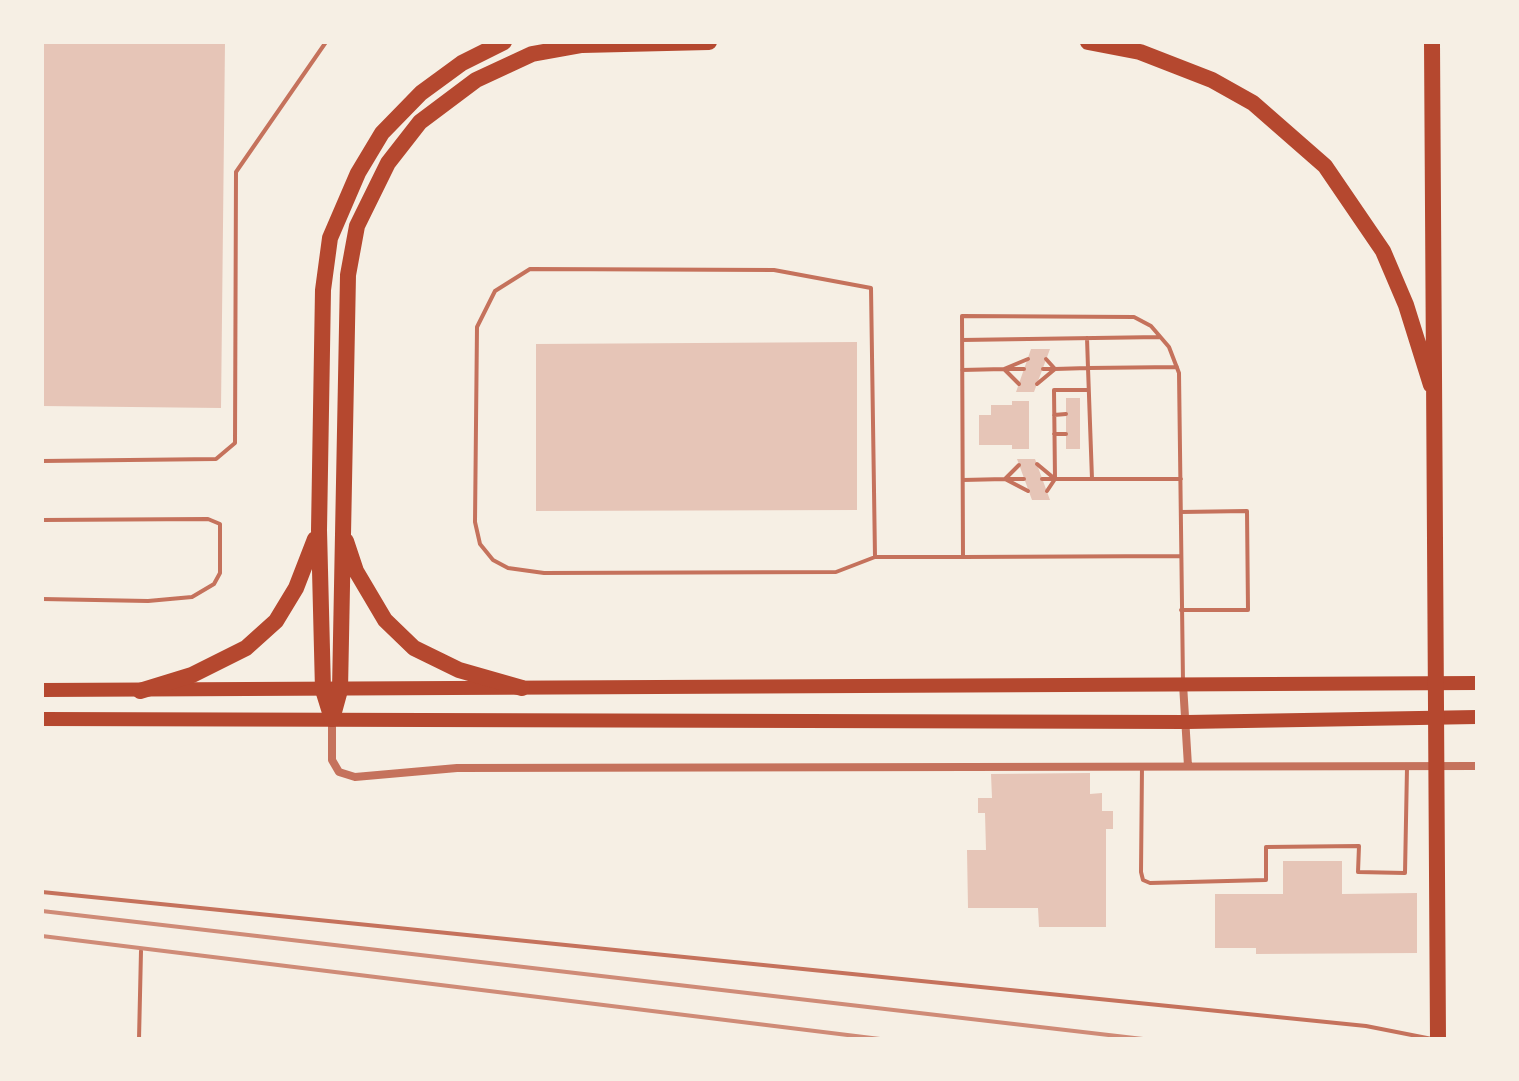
<!DOCTYPE html>
<style>
body{margin:0}
#map{position:relative;width:1519px;height:1081px;overflow:hidden;background:#f6efe4;font-family:"Varela Round",sans-serif}
canvas{display:block}
.frame{position:absolute;inset:0;border:44px solid #f6efe4;pointer-events:none}
</style>
<div id="map">
<canvas width="1519" height="1081"></canvas>
<div class="frame"></div>
</div>
<script>
const g = document.querySelector('canvas').getContext('2d');
g.lineJoin = 'round';
function fillPath(path, color) { g.fillStyle = color; g.fill(path, 'evenodd'); }
const shape = rows => new Path2D(rows.map(r => 'M' + r).join(''));
function trace(path, color, width, dash) { g.strokeStyle = color; g.lineWidth = width; g.lineCap = dash ? 'butt' : 'round'; g.setLineDash(dash || []); g.stroke(path); }
fillPath(shape([
 [42,42,225,42,221,408,42,406],
 [857,342,857,510,536,511,536,344],
 [1031,349,1050,349,1034,392,1016,392],
 [1066,398,1080,398,1080,449,1066,449],
 [1012,401,1029,401,1029,449,1012,449,1012,445,979,445,979,415,991,415,991,405,1012,405],
 [1017,459,1035,459,1050,500,1032,500],
 [1090,773,1090,794,1102,793,1102,811,1113,811,1113,829,1106,829,1106,927,1039,927,1038,908,968,908,967,850,986,850,985,813,978,813,978,798,992,798,991,774],
 [1283,861,1342,861,1342,894,1417,893,1417,953,1256,954,1256,948,1215,948,1215,894,1283,894]
]), '#e6c5b7');
trace(shape([
 [962,340,1160,337],
 [1046,359,1055,369,1088,368,1087,338],
 [1004,369,1019,384],
 [1007,369,1024,369],
 [1043,369,1055,369],
 [962,370,1004,369,1028,359],
 [1037,384,1055,369],
 [1054,415,1066,414],
 [1054,434,1066,434],
 [42,461,216,459,235,443,236,172,326,42],
 [1037,464,1055,479,1181,479],
 [1005,479,1028,491],
 [1007,479,1024,479],
 [1042,479,1052,479],
 [1092,479,1088,368,1177,367],
 [963,480,1005,479,1019,465],
 [1047,491,1055,479,1054,390,1088,390],
 [1181,512,1247,511,1248,610,1181,610],
 [42,520,208,519,220,524,220,573,214,584,192,597,148,601,42,599],
 [1180,556,963,557,962,316,1134,317,1151,326,1169,347,1179,373,1183,682],
 [875,557,871,288,774,270,530,269,495,291,477,327,475,522,480,544,493,560,508,568,544,573,836,572,875,557,963,557],
 [1142,766,1141,872,1143,880,1150,883,1266,880,1266,847,1359,846,1358,872,1405,873,1407,768],
 [42,892,1366,1026,1432,1039],
 [139,1039,141,951]
]), '#c5725c', 4);
trace(shape([
 [1183,684,1188,766],
 [332,719,332,760,339,772,355,777,457,768,1477,766]
]), '#c5725c', 8);
trace(shape([
 [42,690,1477,683],
 [42,719,1187,722,1477,717]
]), '#b5482f', 14);
trace(shape([
 [1088,42,1140,52,1212,80,1253,103,1325,166,1383,251,1406,305,1431,385],
 [1432,42,1438,1039],
 [346,541,356,571,385,620,414,648,459,670,522,688],
 [140,691,192,675,246,648,276,621,296,588,315,539],
 [332,719,340,690,348,275,357,226,388,163,420,122,476,80,532,54,582,45,709,42],
 [332,719,323,690,319,530,323,290,330,238,358,173,382,133,421,93,462,63,504,42]
]), '#b5482f', 16);
trace(shape([
 [42,911,1143,1039],
 [42,936,880,1039]
]), '#cf8b77', 4);
</script>
